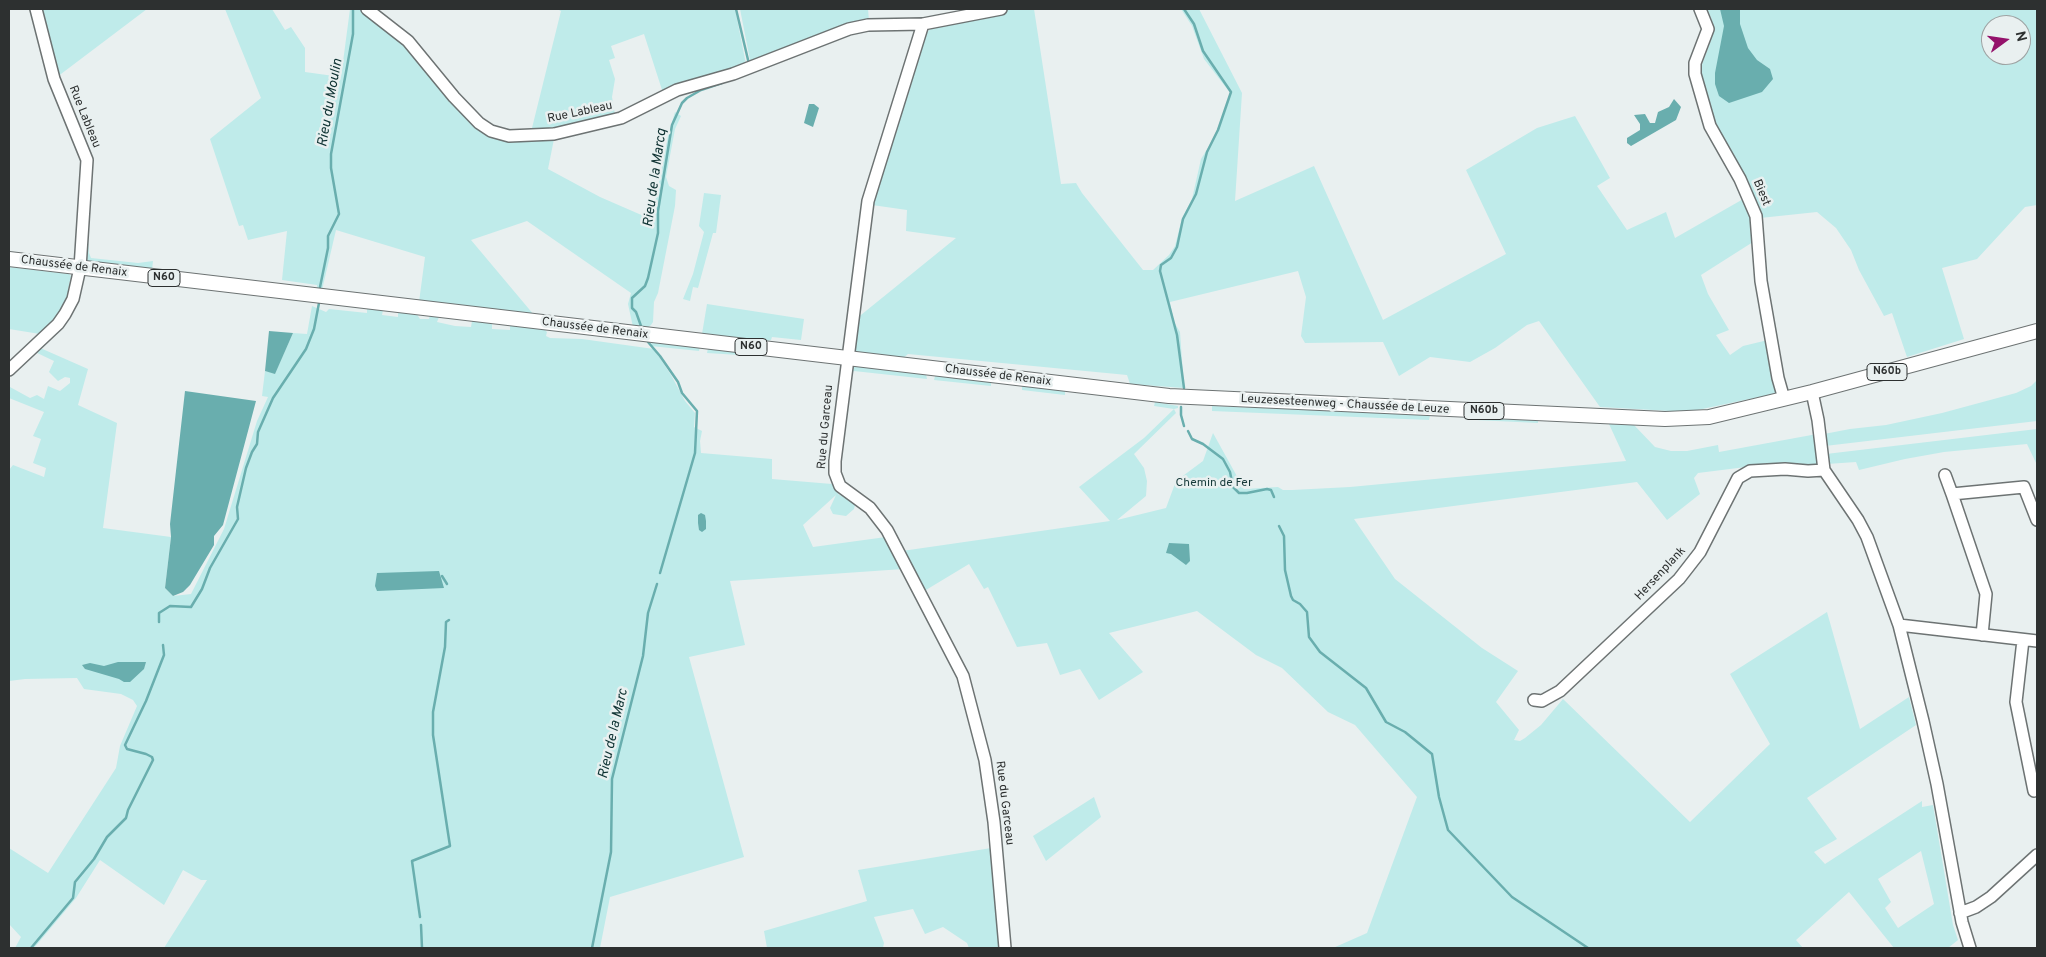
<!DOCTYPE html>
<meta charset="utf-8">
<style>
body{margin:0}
#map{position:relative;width:2046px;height:957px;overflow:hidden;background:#e9f0f0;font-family:Overpass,sans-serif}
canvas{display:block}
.frame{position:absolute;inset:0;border:10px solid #2d3030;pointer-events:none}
.north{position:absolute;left:1981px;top:15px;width:50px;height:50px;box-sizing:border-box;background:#e9f0f0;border:1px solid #9ea3a3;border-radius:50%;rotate:76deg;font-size:14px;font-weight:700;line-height:20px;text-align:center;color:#2d3030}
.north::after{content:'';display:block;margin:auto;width:18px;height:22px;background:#94126b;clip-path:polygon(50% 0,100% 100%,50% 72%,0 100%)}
</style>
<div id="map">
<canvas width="2046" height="957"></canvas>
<div class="frame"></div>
<div class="north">N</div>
</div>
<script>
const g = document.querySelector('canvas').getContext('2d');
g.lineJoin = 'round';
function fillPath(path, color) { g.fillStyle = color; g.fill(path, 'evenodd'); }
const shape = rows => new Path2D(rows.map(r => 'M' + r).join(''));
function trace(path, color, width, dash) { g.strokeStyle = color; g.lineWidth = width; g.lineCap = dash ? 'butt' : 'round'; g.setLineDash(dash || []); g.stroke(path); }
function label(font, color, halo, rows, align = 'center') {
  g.font = font + ' Overpass,sans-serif'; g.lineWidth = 5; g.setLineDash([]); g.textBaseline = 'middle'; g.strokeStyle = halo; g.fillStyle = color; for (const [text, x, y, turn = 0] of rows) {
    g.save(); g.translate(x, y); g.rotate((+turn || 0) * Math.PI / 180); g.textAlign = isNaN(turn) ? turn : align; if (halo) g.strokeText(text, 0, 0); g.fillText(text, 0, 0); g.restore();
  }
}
fillPath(shape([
 [38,9,147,9,57,77],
 [225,9,272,9,285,30,291,27,305,48,305,72,341,77,350,9,361,9,400,39,479,125,554,139,548,169,600,197,646,217,651,215,653,212,668,136,675,112,681,116,675,129,666,177,669,186,676,190,675,206,658,293,654,302,653,322,651,325,647,328,633,327,628,304,631,293,527,221,471,240,534,315,419,302,425,257,336,230,322,290,317,290,317,285,282,280,287,231,248,240,243,225,239,226,210,139,261,98],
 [557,9,735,9,746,64,679,84,665,90,663,93,644,34,611,46,615,58,609,60,615,79,612,97,615,115,531,132,561,11],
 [740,9,868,9,869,21,751,65],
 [1011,9,1034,9,1061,184,1076,183,1082,193,1143,270,1153,270,1169,255,1175,246,1182,218,1192,199,1201,159,1216,135,1231,94,1204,59,1192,26,1181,9,1199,9,1242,93,1235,201,1314,166,1383,320,1506,254,1507,256,1466,170,1537,128,1575,116,1610,178,1597,186,1627,230,1666,212,1675,238,1745,198,1753,212,1753,242,1701,275,1708,294,1729,330,1716,335,1730,355,1743,346,1768,340,1778,393,1688,412,1600,407,1539,321,1527,325,1495,348,1470,362,1430,357,1399,376,1383,342,1305,343,1301,336,1306,297,1298,271,1170,302,1174,322,1180,332,1184,388,1130,384,1127,375,908,354,903,358,854,352,856,319,956,238,906,231,907,210,872,205,924,39,928,31,934,27],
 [1707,9,2037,9,2037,205,2025,207,1977,259,1942,268,1964,339,1907,357,1892,313,1884,316,1859,270,1851,250,1836,228,1817,212,1760,218,1756,200,1734,155,1715,122,1700,70,1713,34,1712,20],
 [1991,25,2021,25,2021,55,1991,55],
 [704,193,721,195,716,233,713,233,698,288,693,287,690,301,683,299,693,274,704,232,699,226],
 [87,225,89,253,91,258,138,263,153,261,152,270,89,262,84,255],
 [9,267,69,274,71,276,68,290,72,293,65,311,40,334,9,329],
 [707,304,804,319,801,340,772,337,771,340,761,342,702,334],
 [312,306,326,312,329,309,367,313,367,309,383,310,382,315,398,317,398,312,416,313,420,319,429,319,430,315,439,317,437,322,455,326,471,327,472,321,492,323,492,329,510,330,510,325,544,329,547,332,546,336,550,338,582,339,654,349,671,375,685,401,695,413,694,427,702,431,700,441,701,453,772,459,772,479,832,484,840,491,838,494,852,501,855,505,854,509,846,516,833,514,830,508,836,495,803,525,813,547,886,537,903,569,730,581,745,645,689,657,744,857,610,897,600,948,164,948,207,880,201,880,183,870,164,905,100,860,76,898,34,948,15,948,21,937,9,924,9,848,48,873,116,768,120,746,137,706,133,700,121,694,84,689,77,678,25,679,9,681,9,470,13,465,44,477,46,468,33,463,41,439,33,436,44,412,9,398,9,389,10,387,30,398,37,395,44,399,48,386,60,391,70,383,70,378,65,377,58,381,49,372,54,361,33,351,38,347,88,369,78,405,117,423,103,528,171,537,165,588,173,596,191,594,224,529,257,421,268,397,262,396,265,371,275,373,293,333,307,334],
 [652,341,700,347,699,351,651,346],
 [708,348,735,351,740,353,739,355,707,353],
 [853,366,926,374,927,379,854,371,850,375],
 [935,376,991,382,991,386,934,380],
 [2037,380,2037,421,1825,446,1824,434,1850,429,1886,425,1942,413,2016,393,2031,386],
 [1022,385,1065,391,1065,395,1022,390],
 [1155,402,1178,406,1178,408,1174,409,1176,413,1134,454,1144,468,1147,481,1146,496,1117,520,1166,508,1176,481,1203,461,1213,433,1244,489,1278,487,1283,490,1292,490,1350,487,1626,461,1609,424,1634,425,1655,447,1671,451,1687,451,1718,445,1719,452,1817,434,1820,464,1754,466,1698,473,1694,478,1700,494,1667,520,1637,482,1354,519,1395,579,1482,648,1518,671,1496,702,1519,730,1514,740,1520,741,1525,738,1541,725,1563,699,1690,822,1770,744,1730,674,1827,612,1860,729,1909,697,1916,725,1807,798,1837,839,1814,852,1825,864,1922,801,1922,807,1933,805,1953,925,1958,940,1948,948,1894,948,1849,892,1796,940,1803,948,1333,948,1367,933,1417,797,1355,725,1328,712,1282,668,1256,655,1197,611,1109,633,1143,672,1099,700,1080,669,1060,675,1047,643,1017,647,988,587,984,589,969,564,921,593,902,551,1110,521,1079,487,1144,438,1174,409,1154,406],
 [1921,851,1934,904,1898,928,1885,908,1891,902,1878,879],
 [1212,406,1430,415,1429,420,1212,411],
 [1477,417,1538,419,1538,423,1476,420],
 [2037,429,2037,465,2027,444,1944,452,1905,459,1859,470,1856,462,1827,464,1826,454],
 [1094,797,1101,817,1046,861,1033,836],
 [991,848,1001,948,969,948,967,943,943,927,925,934,913,909,874,917,884,943,883,948,767,948,764,931,867,901,858,870]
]), '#bfebea');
fillPath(shape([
 [1720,9,1740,9,1740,24,1748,48,1757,60,1770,69,1773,79,1762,92,1729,103,1719,96,1715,84,1715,73,1724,26],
 [1674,99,1681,107,1676,120,1631,146,1627,143,1627,138,1640,130,1640,124,1634,115,1645,114,1650,123,1655,123,1658,112,1669,107],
 [809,104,814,104,819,108,813,127,804,123],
 [269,331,293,333,275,374,265,371],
 [185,391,256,401,223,525,214,536,214,545,190,585,183,592,173,596,165,588,171,537,170,524],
 [701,513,705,515,706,521,706,529,702,532,699,530,698,523,698,515],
 [1169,543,1189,544,1190,561,1186,565,1171,554,1166,553],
 [439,571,444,588,377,591,375,586,377,573],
 [118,662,146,662,144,669,130,682,124,682,119,679,85,669,82,665,90,663,104,666]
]), '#69aeae');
trace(shape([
 [736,9,749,64],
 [320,287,328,248,328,236,339,214,331,168,331,154,353,34,353,9],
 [641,326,636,312,632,308,632,298,645,286,648,278,658,233,658,211,672,125,682,103,687,98,701,90,722,83],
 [648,342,660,356,678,382,682,393,697,411,695,453,660,573],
 [1184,388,1177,335,1160,271,1161,265,1171,258,1177,247,1183,219,1196,194,1207,152,1218,130,1231,92,1203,51,1194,24,1184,9],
 [1181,407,1181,415,1184,426],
 [1188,431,1192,439,1203,444,1223,459,1230,472,1233,487,1239,493,1247,493,1267,489,1271,490,1274,497],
 [1279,526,1284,536,1285,570,1291,596,1293,600,1300,604,1307,612,1309,637,1320,652,1366,688,1386,722,1405,732,1432,754,1439,797,1448,830,1512,897,1588,948],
 [442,576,447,584],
 [159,622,159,613,170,606,191,607,202,589,210,568,238,519,237,507,246,468,252,452,257,444,258,432,273,398,306,349,314,329,319,303],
 [420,917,412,861,450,846,433,735,433,712,445,647,446,622,449,620],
 [421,925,422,948],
 [31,948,73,898,75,882,94,859,107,837,126,818,128,810,153,760,152,757,146,754,127,749,125,745,146,701,164,655,163,645],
 [592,948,611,852,612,779,643,656,648,613,657,584]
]), '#69aeae', 2.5);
const minor = shape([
 [367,9,408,41,454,97,479,123,491,131,509,136,554,134,621,118,677,90,733,74,849,29,868,25,923,24],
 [1001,9,923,24,868,201,835,461,835,473,840,486,870,508,887,530,963,676,985,760,994,822,1005,948],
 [1700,9,1708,29,1695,63,1695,74,1710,126,1740,179,1756,216,1761,281,1778,378,1784,399],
 [9,370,58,324,65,314,73,299,80,268,87,160,54,79,36,9],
 [1812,392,1818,420,1824,470,1858,520,1867,537,1899,625,1923,721,1937,784,1962,922,1970,948],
 [1945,475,1952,494,2024,487,2037,520],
 [1952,494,1986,594,1982,635],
 [1899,625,2037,641],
 [2023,640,2016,702,2034,791],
 [1534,700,1542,701,1560,691,1679,579,1700,552,1738,478,1750,471,1785,469,1808,471,1824,470],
 [1960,913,1976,907,1991,897,2037,855]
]);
const major = shape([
 [9,259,1169,396,1665,419,1709,417,1812,392,2037,331]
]);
trace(minor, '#6d7373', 14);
trace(major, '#6d7373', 16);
trace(minor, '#fff', 11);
trace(major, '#fff', 14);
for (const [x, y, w] of [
 [164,278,32],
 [751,347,32],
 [1887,372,40],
 [1484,411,40]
]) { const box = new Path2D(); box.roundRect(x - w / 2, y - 8.5, w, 17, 4); g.fillStyle = '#e9f0f0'; g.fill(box); trace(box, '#2d3030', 1); }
label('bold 11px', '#2d3030', null, [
 ["N60",164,278],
 ["N60",751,347],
 ["N60b",1887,372],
 ["N60b",1484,411]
]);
label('12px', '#2d3030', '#e9f0f0', [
 ["Rue Lableau",580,113,-12],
 ["Rue Lableau",84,117,68],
 ["Biest",1761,193,67],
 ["Chaussée de Renaix",74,267,7],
 ["Chaussée de Renaix",595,329,7],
 ["Chaussée de Renaix",998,376,7],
 ["Leuzesesteenweg - Chaussée de Leuze",1345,405,3],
 ["Rue du Garceau",826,427,-85],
 ["Hersenplank",1661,574,-47],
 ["Rue du Garceau",1004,803,83]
]);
label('12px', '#183b3b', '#e9f0f0', [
 ["Chemin de Fer",1214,484]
]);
label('italic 14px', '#0e3232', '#e9f0f0', [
 ["Rieu du Moulin",331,103,-80],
 ["Rieu de la Marcq",656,178,-82],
 ["Rieu de la Marc",614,734,-77]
]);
</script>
